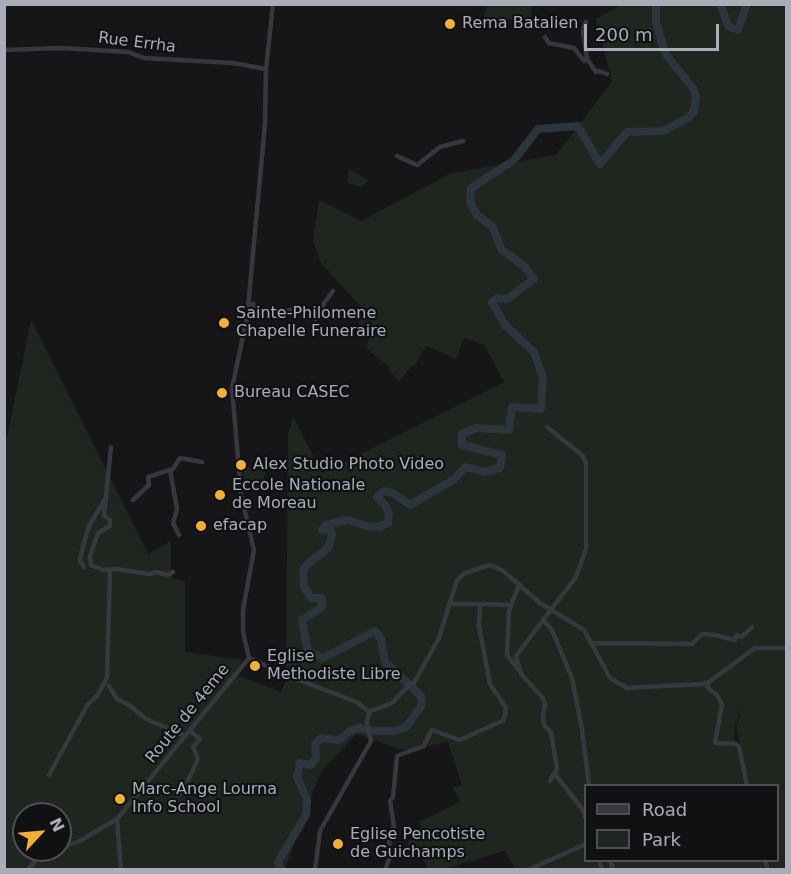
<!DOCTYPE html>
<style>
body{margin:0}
#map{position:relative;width:791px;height:874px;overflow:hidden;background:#161618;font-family:"DejaVu Sans",sans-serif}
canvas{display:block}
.frame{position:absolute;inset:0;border:6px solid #a8adb8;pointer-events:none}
.legend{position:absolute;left:584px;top:784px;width:195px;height:78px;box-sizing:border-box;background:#111113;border:2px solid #4d4f55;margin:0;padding:8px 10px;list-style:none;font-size:18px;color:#a8adb8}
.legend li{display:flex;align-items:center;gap:12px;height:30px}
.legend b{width:30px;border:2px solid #4d4f55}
.north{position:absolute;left:12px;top:802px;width:60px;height:60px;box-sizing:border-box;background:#111113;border:2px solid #4d4f55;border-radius:50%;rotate:64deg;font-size:16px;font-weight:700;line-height:24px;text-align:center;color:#a8adb8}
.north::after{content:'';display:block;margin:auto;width:21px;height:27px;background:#f2b134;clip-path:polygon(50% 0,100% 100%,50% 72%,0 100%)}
.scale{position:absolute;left:584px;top:24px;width:135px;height:27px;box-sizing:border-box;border:3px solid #a8adb8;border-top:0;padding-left:8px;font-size:18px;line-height:21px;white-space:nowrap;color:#a8adb8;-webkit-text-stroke:4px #111113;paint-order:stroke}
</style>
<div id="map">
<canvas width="791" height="874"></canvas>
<div class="frame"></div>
<ul class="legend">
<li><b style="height:8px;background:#37383d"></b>Road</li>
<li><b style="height:16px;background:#1e261f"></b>Park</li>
</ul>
<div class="north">N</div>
<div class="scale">200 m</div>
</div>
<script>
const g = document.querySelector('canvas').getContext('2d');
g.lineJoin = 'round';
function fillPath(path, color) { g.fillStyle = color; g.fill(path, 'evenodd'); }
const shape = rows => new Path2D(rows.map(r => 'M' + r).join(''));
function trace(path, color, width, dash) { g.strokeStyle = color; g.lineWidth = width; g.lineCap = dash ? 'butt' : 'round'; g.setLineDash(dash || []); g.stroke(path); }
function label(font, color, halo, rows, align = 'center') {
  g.font = font + ' "DejaVu Sans",sans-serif'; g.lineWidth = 4.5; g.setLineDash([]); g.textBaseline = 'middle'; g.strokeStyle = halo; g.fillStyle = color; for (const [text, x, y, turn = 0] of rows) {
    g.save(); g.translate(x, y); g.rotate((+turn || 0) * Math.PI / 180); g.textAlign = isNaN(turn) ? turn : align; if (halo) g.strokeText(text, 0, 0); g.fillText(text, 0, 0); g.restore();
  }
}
fillPath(shape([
 [488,4,531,5,531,20,483,19],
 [621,5,786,5,786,869,769,869,766,861,778,860,778,786,747,785,736,726,740,717,738,708,739,716,735,726,734,736,745,785,586,786,586,860,764,861,767,869,515,869,505,851,444,869,428,869,422,857,408,859,408,841,422,836,420,821,460,802,453,787,462,785,448,742,406,751,356,734,320,773,285,869,5,870,4,442,6,442,31,320,148,554,171,541,171,577,185,581,185,652,242,660,237,675,281,692,286,680,288,434,293,416,322,473,504,382,484,345,464,338,456,359,426,346,415,365,410,368,399,382,389,370,389,367,366,348,370,337,358,329,362,308,321,263,313,241,319,200,361,221,451,173,556,155,612,81,596,19],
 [24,814,60,814,60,850,24,850],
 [349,169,369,180,361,187,347,183],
 [244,465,265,472,263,486,244,485]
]), '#1e261f');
trace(shape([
 [720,4,729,27,738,30,747,4],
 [281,870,278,862,306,815,307,799,297,777,300,763,311,765,316,758,315,744,321,738,339,740,350,731,359,728,374,731,394,731,406,727,421,706,421,696,385,662,381,639,375,631,323,658,308,652,302,620,322,607,322,598,311,598,304,586,303,570,309,563,328,548,330,543,332,534,330,529,322,530,326,525,347,520,367,526,379,527,388,523,389,513,385,505,377,497,384,491,393,493,410,505,453,480,466,467,484,472,500,468,502,455,462,445,462,434,476,428,509,430,512,407,541,409,543,378,534,352,505,325,492,302,497,298,507,299,534,279,524,266,501,249,493,227,477,215,470,202,471,188,514,160,538,129,578,126,600,164,627,132,663,131,688,118,694,112,696,96,693,88,666,55,656,23,656,4]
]), '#2c353c', 8);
trace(shape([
 [273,4,266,69,265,124,247,318,232,388,241,494,254,550,243,610,243,632,249,658,296,679,357,702,369,712,367,724,371,741,320,831,315,870],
 [586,22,583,31,587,59,596,72,599,71,607,74],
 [545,37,549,43,574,48,584,61,587,59],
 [4,50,61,48,128,52,144,58,233,63,266,69],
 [397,156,417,165,440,147,463,141],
 [249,305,253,304,264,314,277,311,293,310,315,319,319,317,324,303,333,291],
 [547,427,582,455,586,463,586,549,576,577,543,620,552,630,572,678,582,729,589,786],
 [111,447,104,516,110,520,110,526,98,533,90,556,91,565,103,570,117,569,150,574,156,572,168,575,173,572],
 [170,470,177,509,173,523,179,535],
 [133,500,149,485,148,477,173,469,180,458,202,462],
 [84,567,80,561,82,550,89,526,105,499],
 [449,604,480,604],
 [544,619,516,656,521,674,543,698,545,706,543,716,544,725,551,732,557,769,550,781],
 [591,643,692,644,702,634,715,635,735,640,737,635,742,637,752,627],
 [518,669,507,655,509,610,519,585],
 [709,682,707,687,717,695,722,704,715,743,736,744,739,747,747,786],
 [109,686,117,699,129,705,146,719,186,736],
 [369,712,392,703,410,684,414,683,439,638,457,580,465,573,490,565,502,570,540,603,584,630,610,678,627,688,702,684,709,682,755,648,786,648],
 [432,730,460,740,504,720,506,708,490,684,479,626,480,604,511,605],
 [555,774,583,810,586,819],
 [49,775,88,704,97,696,107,678,110,569],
 [178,795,185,787,198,759,193,747,200,739,190,731],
 [117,819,121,870],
 [60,848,80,841,117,819,249,658],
 [599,860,602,870],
 [610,860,613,870],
 [765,860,768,870],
 [28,870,40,855,55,850],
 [385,870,390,857,389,837,394,826,390,801,393,797,397,756,424,746,431,731],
 [528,870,586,844]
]), '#37383d', 4.5);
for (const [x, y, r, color] of [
 [450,24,6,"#f2b134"],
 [224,323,6,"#f2b134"],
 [222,393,6,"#f2b134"],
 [241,465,6,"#f2b134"],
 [220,495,6,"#f2b134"],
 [201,526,6,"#f2b134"],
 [255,666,6,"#f2b134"],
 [120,799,6,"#f2b134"],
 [338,844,6,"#f2b134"]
]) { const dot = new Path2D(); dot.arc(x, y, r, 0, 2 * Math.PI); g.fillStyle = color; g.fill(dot); trace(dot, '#111113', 2); }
label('16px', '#a8adb8', '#111113', [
 ["Rema Batalien",462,24],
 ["Sainte-Philomene",236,314],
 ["Chapelle Funeraire",236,332],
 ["Bureau CASEC",234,393],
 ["Alex Studio Photo Video",253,465],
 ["Eccole Nationale",232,486],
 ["de Moreau",232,504],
 ["efacap",213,526],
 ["Eglise",267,657],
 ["Methodiste Libre",267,675],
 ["Marc-Ange Lourna",132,790],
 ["Info School",132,808],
 ["Eglise Pencotiste",350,835],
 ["de Guichamps",350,853]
], 'left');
label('16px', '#a8adb8', '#111113', [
 ["Rue Errha",137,43,7],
 ["Route de 4eme",188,714,-51]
]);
</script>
